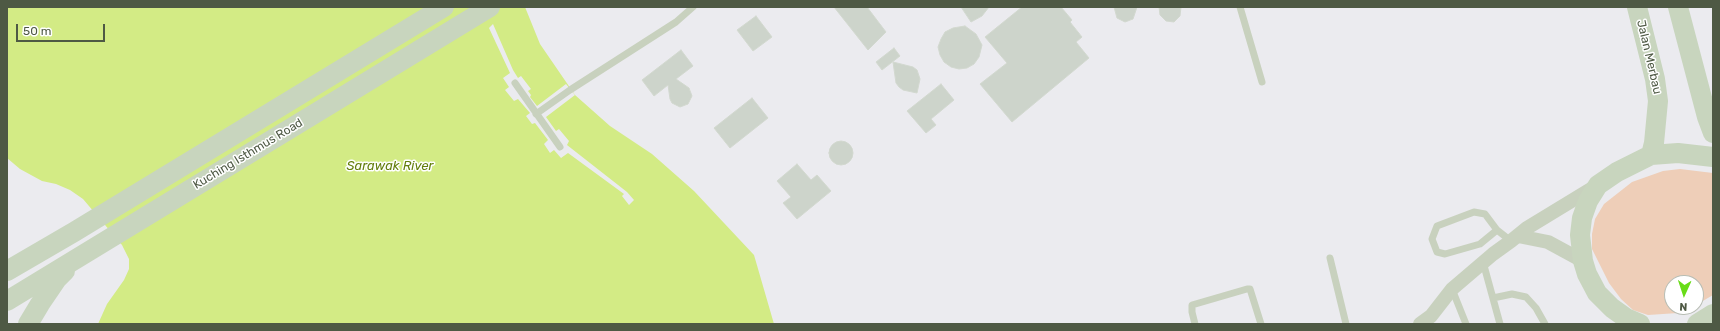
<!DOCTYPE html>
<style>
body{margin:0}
#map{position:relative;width:1720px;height:331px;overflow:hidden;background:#ebebef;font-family:Rubik,sans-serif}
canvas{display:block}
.frame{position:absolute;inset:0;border:8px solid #4e5944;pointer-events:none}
.north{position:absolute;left:1664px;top:275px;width:40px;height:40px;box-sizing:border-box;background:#fff;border:1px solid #b8bdb4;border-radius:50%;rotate:183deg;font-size:11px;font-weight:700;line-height:16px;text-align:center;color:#4e5944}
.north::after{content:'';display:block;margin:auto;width:14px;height:18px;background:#68dc18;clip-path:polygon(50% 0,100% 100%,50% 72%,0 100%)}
.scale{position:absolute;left:16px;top:24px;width:89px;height:18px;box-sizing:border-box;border:2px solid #4e5944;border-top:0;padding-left:5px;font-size:12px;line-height:14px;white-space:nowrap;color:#4e5944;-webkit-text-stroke:3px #fff;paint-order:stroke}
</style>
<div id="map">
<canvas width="1720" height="331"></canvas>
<div class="frame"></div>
<div class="north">N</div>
<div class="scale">50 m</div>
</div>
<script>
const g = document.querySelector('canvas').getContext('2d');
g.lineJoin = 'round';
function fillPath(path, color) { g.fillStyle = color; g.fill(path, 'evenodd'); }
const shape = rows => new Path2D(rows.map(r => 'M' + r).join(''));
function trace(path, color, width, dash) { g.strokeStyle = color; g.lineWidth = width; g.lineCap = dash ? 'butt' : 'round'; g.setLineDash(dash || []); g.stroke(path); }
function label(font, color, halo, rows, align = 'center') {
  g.font = font + ' Rubik,sans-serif'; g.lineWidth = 3; g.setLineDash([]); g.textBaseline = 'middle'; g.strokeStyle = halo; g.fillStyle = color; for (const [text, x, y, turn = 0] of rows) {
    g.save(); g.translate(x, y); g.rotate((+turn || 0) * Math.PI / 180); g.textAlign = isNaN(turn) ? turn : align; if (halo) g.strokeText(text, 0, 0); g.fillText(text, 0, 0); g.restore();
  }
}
fillPath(shape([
 [1680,169,1713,173,1713,295,1696,305,1696,283,1672,283,1672,307,1692,307,1678,313,1648,315,1633,310,1621,299,1609,283,1592,249,1592,234,1595,219,1604,204,1632,182,1663,171]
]), '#eeceb8');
fillPath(shape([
 [7,7,525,7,540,44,575,95,610,126,652,154,694,191,754,255,774,324,98,324,107,304,124,280,129,269,129,259,122,245,83,199,70,190,56,184,42,181,20,169,7,158]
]), '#d3eb85');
fillPath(shape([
 [493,24,513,70,518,78,521,76,531,89,528,91,531,95,530,97,537,106,566,84,575,95,546,117,556,131,559,129,569,141,567,145,627,192,634,200,629,205,622,196,624,194,568,153,561,158,554,150,550,153,544,144,548,140,535,123,532,124,526,116,530,113,518,99,514,101,505,90,509,87,503,78,510,73,489,28]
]), '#ebebef');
const building = shape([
 [834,7,867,7,886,32,868,50,834,7],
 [961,7,989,7,982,16,971,22,961,7],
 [1022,7,1061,7,1072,20,1070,22,1082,37,1076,42,1089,58,1012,122,980,84,1007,63,985,37,1022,7],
 [1114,7,1137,7,1133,19,1125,22,1117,18,1114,7],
 [1159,7,1181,7,1180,16,1174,22,1166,21,1160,15,1159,7],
 [756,16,772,37,753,51,737,30,756,16],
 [965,26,976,34,982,45,979,57,974,64,967,68,959,69,951,67,944,62,940,55,938,47,941,39,945,32,953,28,965,26],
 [894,48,900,56,882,70,876,62,894,48],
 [681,50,693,66,676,79,689,88,692,96,688,104,680,107,672,103,670,99,668,85,654,96,642,80,681,50],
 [893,62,913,67,917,70,920,79,917,93,903,90,899,87,896,83,893,62],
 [941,84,954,100,931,119,936,125,926,133,907,111,941,84],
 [752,98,768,118,730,148,714,128,752,98],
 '829 153a12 12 0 1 1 24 0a12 12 0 1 1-24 0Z',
 [797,164,811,180,817,175,831,191,797,219,783,203,791,197,777,181,797,164]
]);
fillPath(building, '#cdd4cb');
trace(building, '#d2d8cf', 1);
trace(shape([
 [1240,7,1262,82],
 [515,83,560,147],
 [536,114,570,90,676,22,693,7],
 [1497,230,1480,244,1445,254,1437,252,1432,239,1437,226,1474,212,1485,214,1497,230,1511,241],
 [1330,258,1346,324],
 [1483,262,1500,324],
 [1452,289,1466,324],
 [1493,298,1512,294,1526,297,1536,308,1545,324],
 [1195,324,1192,312,1192,305,1247,289,1250,289,1261,324]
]), '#c8d1be', 7);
trace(shape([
 [1518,236,1548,242,1583,261],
 [1420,324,1431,316,1452,289,1493,254,1511,241,1527,228,1596,186]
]), '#c8d1be', 14);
trace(shape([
 [1637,7,1655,79,1658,101,1654,143,1651,155],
 [1678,7,1707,117,1713,133],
 [7,271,74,232,444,7],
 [7,301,490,7],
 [28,324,40,304,57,279,65,271],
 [1640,324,1626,318,1612,308,1597,293,1587,274,1583,261,1580,235,1582,218,1588,201,1598,185,1617,172,1651,155,1678,153,1713,157],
 [1697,324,1713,314]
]), '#c8d5be', 20);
label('12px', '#4e5944', '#fff', [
 ["Jalan Merbau",1649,57,77],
 ["Kuching Isthmus Road",248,154,-31]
]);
label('italic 13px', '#647f0d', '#fff', [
 ["Sarawak River",390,166]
]);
</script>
